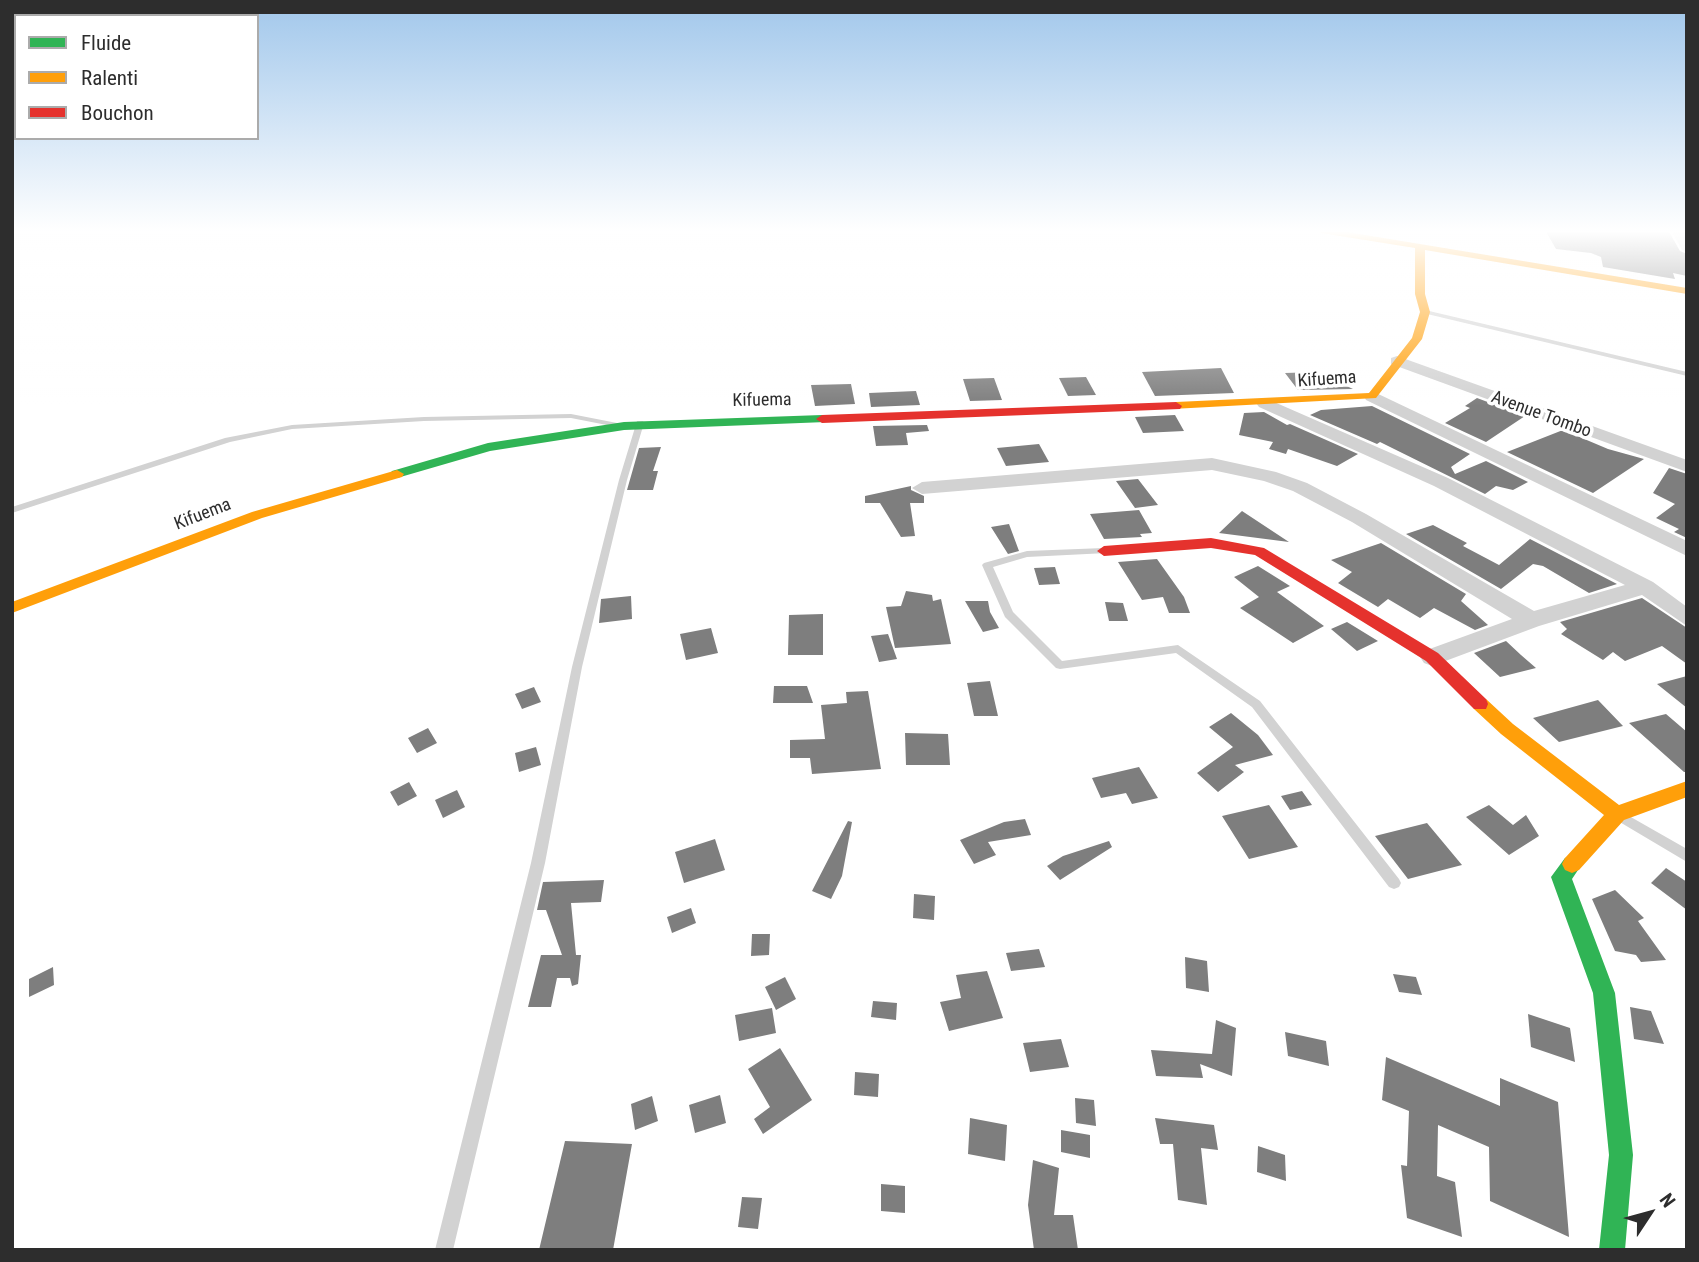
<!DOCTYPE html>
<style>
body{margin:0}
#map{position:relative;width:1699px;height:1262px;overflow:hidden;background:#fff;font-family:"Roboto Condensed",sans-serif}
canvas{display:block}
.frame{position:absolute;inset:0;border:14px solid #2d2d2d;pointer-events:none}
.legend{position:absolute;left:14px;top:14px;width:245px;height:126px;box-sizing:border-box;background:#fff;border:2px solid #ababab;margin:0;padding:9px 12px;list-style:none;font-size:21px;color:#2d2d2d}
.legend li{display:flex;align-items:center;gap:14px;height:35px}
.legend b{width:35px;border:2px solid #ababab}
.north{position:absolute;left:1615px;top:1178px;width:70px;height:70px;-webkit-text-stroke:5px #fff;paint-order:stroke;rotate:54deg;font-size:19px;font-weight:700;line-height:28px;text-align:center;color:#2d2d2d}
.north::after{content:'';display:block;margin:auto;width:24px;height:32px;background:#2d2d2d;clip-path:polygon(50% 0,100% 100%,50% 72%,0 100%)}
</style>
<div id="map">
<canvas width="1699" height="1262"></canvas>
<div class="frame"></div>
<ul class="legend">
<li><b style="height:9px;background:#30b455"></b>Fluide</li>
<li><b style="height:9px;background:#ff9f0a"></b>Ralenti</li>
<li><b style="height:9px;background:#e5322d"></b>Bouchon</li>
</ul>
<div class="north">N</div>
</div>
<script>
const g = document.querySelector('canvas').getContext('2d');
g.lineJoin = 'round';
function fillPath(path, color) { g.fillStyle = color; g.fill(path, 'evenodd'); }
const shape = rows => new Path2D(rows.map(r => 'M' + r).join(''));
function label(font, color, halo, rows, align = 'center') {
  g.font = font + ' "Roboto Condensed",sans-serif'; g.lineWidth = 7; g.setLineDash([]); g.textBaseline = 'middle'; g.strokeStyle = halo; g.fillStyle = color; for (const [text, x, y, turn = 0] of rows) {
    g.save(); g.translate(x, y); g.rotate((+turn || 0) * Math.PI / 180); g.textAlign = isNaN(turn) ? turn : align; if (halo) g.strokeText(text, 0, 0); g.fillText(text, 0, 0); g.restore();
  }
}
fillPath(shape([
 [1545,230,1668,230,1680,251,1687,254,1687,276,1673,273,1675,279,1603,267,1601,257,1591,253,1556,249],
 [1221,368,1234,393,1155,396,1142,372],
 [1317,372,1353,389,1298,390,1285,373],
 [1086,377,1096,395,1068,396,1059,378],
 [994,378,1002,400,970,401,963,379],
 [851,384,855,404,815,406,811,385],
 [916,391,920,405,871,407,869,393],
 [1477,398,1525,416,1486,442,1445,423,1470,408,1465,406],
 [1372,406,1470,454,1451,467,1455,474,1486,461,1528,482,1513,490,1496,486,1485,494,1380,442,1377,444,1310,415,1321,410],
 [1264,412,1287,425,1290,424,1358,454,1337,466,1288,449,1286,454,1269,449,1273,442,1239,435,1244,413],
 [1175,415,1184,431,1143,433,1135,417],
 [927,425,929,431,906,433,908,445,876,446,873,426],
 [1563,430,1608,449,1644,459,1593,493,1507,452],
 [1039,444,1049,462,1006,466,997,448],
 [661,447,653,471,658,471,653,490,627,490,639,448],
 [1669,468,1687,474,1687,538,1674,532,1679,529,1656,518,1675,504,1653,493],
 [1138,479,1158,505,1135,508,1116,481],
 [911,486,911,490,924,496,924,503,910,503,915,536,901,537,880,503,865,503,865,496],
 [1139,510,1152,533,1140,534,1142,537,1104,539,1090,514],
 [1242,511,1289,542,1219,533],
 [1009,524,1019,551,1008,554,991,527],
 [1433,525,1467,543,1463,546,1499,565,1530,539,1617,584,1589,593,1543,566,1533,564,1501,589,1406,534],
 [1381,543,1466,594,1461,601,1488,625,1475,630,1434,608,1420,618,1388,599,1378,607,1338,583,1352,572,1331,560],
 [1157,559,1184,597,1190,613,1169,613,1163,597,1142,600,1118,562],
 [1258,566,1290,586,1277,592,1324,626,1293,643,1240,608,1259,597,1234,577],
 [1055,567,1060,584,1039,585,1034,568],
 [906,591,932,595,933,601,941,599,951,644,895,648,886,607,901,606],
 [631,596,632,619,599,623,601,599],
 [1642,598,1687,628,1687,664,1662,646,1625,661,1613,652,1603,660,1561,634,1567,629,1560,622],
 [965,601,988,601,990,612,999,628,983,632],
 [1105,602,1123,603,1128,621,1109,621],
 [823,614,823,655,788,655,789,615],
 [1347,622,1378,641,1357,651,1331,629],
 [711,628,718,653,686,660,680,634],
 [888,634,897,659,879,662,871,636],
 [1506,641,1521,655,1536,668,1500,677,1474,653],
 [1687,676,1687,708,1657,684],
 [990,681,998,716,974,716,967,683],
 [774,686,807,686,813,703,773,703],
 [534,687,541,702,522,709,515,694],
 [868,691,881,769,812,774,810,758,790,758,790,740,825,739,821,705,847,703,846,692],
 [1598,700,1623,726,1559,742,1533,718],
 [1231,713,1258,735,1273,755,1235,765,1244,772,1218,792,1197,773,1233,747,1209,727],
 [1666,714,1687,732,1687,772,1684,772,1629,723],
 [428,728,437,743,417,753,408,738],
 [905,733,948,734,950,765,906,765],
 [536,747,541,765,519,772,515,753],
 [1139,767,1158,798,1132,804,1126,793,1101,798,1092,778],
 [409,782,417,796,398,806,390,792],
 [457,790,465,807,443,818,435,800],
 [1302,791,1312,805,1290,810,1281,796],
 [1269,805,1298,847,1249,859,1222,816],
 [1489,805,1513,825,1526,815,1539,836,1509,855,1466,817],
 [1025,819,1031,835,988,842,996,855,974,864,960,840,1004,822],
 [848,821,852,822,842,876,831,899,812,891],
 [1427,823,1462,865,1408,879,1375,836],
 [715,839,725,870,684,883,675,852],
 [1109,841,1112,847,1060,880,1047,866,1063,856],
 [1666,868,1687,882,1687,910,1651,883],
 [604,880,601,902,571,903,576,955,581,955,578,984,572,986,570,978,557,978,551,1007,528,1007,541,955,562,955,546,910,537,910,543,882],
 [1615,890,1644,918,1638,921,1666,960,1641,962,1636,955,1615,951,1592,899],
 [914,894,935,896,934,920,913,918],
 [691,908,696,923,672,933,667,917],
 [752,934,770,934,769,955,751,956],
 [1039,949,1045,967,1011,971,1006,953],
 [1185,957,1207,961,1209,992,1186,988],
 [53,967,54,985,29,997,29,979],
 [987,971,1003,1018,949,1031,940,1002,961,998,956,975],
 [1393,974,1416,977,1422,995,1399,992],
 [785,977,796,999,776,1010,765,987],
 [873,1001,897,1003,896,1020,871,1017],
 [1630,1007,1651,1011,1664,1044,1634,1039],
 [772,1008,776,1033,739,1041,735,1015],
 [1528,1014,1570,1028,1575,1062,1531,1047],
 [1216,1020,1236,1028,1232,1076,1200,1064,1203,1078,1156,1076,1151,1050,1212,1054],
 [1285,1032,1326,1041,1329,1066,1288,1056],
 [1061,1039,1069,1067,1030,1072,1023,1043],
 [780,1048,812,1100,763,1134,754,1119,770,1107,748,1069],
 [1386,1057,1500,1106,1500,1078,1558,1102,1569,1237,1490,1201,1489,1147,1438,1125,1437,1176,1455,1182,1462,1237,1407,1218,1401,1165,1407,1166,1409,1111,1382,1100],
 [855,1072,879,1074,878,1097,854,1095],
 [720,1095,726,1123,695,1133,689,1105],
 [652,1096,658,1121,635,1130,631,1104],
 [1075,1098,1094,1100,1096,1126,1076,1123],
 [970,1118,1007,1125,1005,1161,968,1154],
 [1155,1118,1214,1125,1218,1150,1201,1148,1207,1205,1178,1200,1173,1144,1160,1144],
 [1061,1130,1090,1135,1090,1158,1061,1152],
 [565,1141,632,1144,613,1250,539,1250],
 [1258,1146,1285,1155,1286,1181,1257,1172],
 [1033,1160,1059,1168,1054,1215,1073,1215,1078,1250,1034,1250,1028,1205],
 [881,1184,905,1186,905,1213,881,1211],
 [742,1197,762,1198,758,1229,738,1227]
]), '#7e7e7e');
fillPath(shape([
 [1425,310,1687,372,1687,376,1423,313,1423,311,1425,310],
 [571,414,617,423,621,425,617,427,571,418,424,421,292,429,230,442,12,513,12,507,225,438,292,425,424,417,571,414],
 [637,421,643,421,644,423,627,480,582,667,545,863,453,1250,435,1250,531,863,572,667,619,480,637,421],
 [1104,548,1107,549,1109,551,1107,553,1027,557,993,567,1013,612,1062,661,1178,645,1260,701,1399,879,1401,883,1399,887,1394,889,1389,887,1252,707,1176,653,1060,669,1056,668,1005,617,982,565,984,563,1027,551,1104,548],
 [1622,812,1687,849,1687,862,1618,821,1616,817,1618,813,1622,812]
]), '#d2d2d2');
fillPath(shape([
 [1671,230,1683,230,1687,235,1687,251,1682,250,1671,230],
 [1397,356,1687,460,1687,472,1391,364,1391,358,1397,356],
 [1372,391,1687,541,1687,556,1366,400,1364,396,1372,391],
 [1265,398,1448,478,1653,582,1687,607,1687,626,1642,595,1539,626,1432,666,1424,663,1420,657,1424,651,1512,619,1352,522,1293,491,1264,481,1212,470,922,494,912,488,922,482,1212,458,1276,472,1307,483,1366,514,1534,611,1625,585,1434,486,1259,407,1256,403,1259,399,1265,398]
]), '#d2d2d2');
fillPath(shape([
 [822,415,828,419,826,422,624,430,490,451,397,478,390,474,392,471,488,443,624,422,822,415],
 [1572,855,1579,858,1582,864,1572,879,1615,993,1633,1155,1625,1250,1599,1250,1609,1155,1593,993,1551,877,1565,858,1572,855]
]), '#30b455');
fillPath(shape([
 [1317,230,1335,230,1687,288,1687,294,1425,250,1425,294,1430,312,1422,339,1376,398,1172,409,1170,406,1176,402,1369,393,1412,338,1420,312,1415,294,1415,248,1321,233,1317,230],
 [397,470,404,474,402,477,262,518,12,613,12,602,252,512,397,470],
 [1480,698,1486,699,1513,724,1619,805,1687,781,1687,797,1624,820,1579,870,1572,873,1565,870,1562,864,1565,858,1604,815,1501,734,1474,709,1472,704,1474,699,1480,698]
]), '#ff9f0a');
fillPath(shape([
 [1176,402,1182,406,1180,409,822,423,816,419,822,415,1176,402],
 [1211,538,1264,548,1438,653,1486,699,1488,704,1486,709,1474,709,1426,661,1255,555,1211,548,1104,556,1097,551,1104,546,1211,538]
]), '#e5322d');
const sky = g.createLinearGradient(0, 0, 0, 406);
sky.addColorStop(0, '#a1c7eb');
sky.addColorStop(0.57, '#fff');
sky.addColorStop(1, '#ffffff00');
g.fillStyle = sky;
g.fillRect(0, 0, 1699, 406);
label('18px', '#2d2d2d', '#fff', [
 ["Kifuema",1327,380,-4],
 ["Kifuema",762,401,-1],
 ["Avenue Tombo",1541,415,20],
 ["Kifuema",203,515,-21]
]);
</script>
